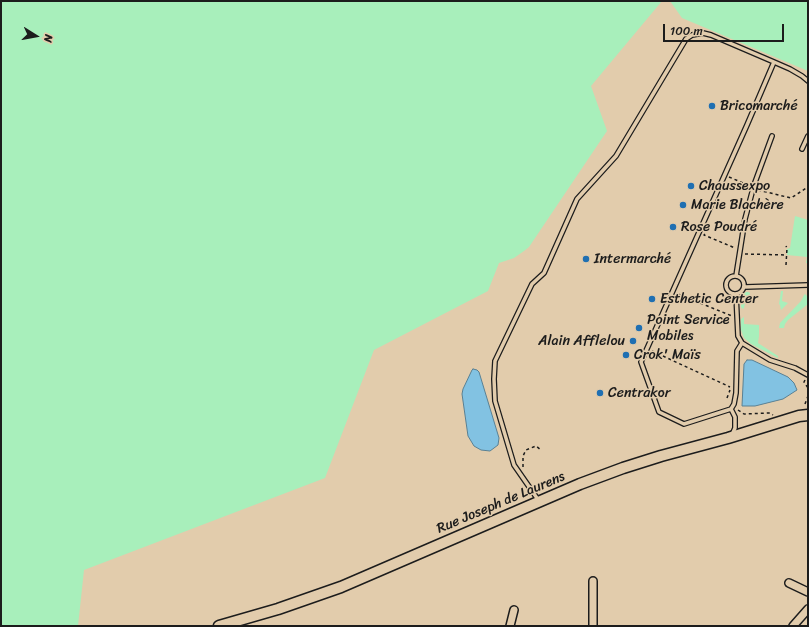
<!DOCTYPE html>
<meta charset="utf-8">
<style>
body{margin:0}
#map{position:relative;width:809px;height:627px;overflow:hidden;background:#e2ccac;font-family:Sriracha,sans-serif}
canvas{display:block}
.frame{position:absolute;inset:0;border:2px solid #1c1c1c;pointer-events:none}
.north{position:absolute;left:16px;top:16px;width:40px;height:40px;-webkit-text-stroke:3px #e2ccac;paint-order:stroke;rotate:101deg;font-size:11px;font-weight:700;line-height:16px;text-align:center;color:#1c1c1c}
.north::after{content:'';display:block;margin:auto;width:14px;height:18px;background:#1c1c1c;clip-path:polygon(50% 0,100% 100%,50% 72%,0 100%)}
.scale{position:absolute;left:663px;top:24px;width:121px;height:18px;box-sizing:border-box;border:2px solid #1c1c1c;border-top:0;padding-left:5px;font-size:12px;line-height:14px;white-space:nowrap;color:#1c1c1c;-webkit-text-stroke:3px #e2ccac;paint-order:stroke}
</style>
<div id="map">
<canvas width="809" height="627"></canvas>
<div class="frame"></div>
<div class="north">N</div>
<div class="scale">100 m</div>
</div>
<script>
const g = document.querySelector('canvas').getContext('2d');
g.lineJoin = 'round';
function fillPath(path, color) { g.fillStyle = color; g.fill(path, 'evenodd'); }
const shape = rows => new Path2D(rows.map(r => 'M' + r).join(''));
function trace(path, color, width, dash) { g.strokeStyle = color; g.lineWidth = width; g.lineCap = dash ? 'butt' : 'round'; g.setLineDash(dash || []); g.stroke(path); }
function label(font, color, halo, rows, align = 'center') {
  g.font = font + ' Sriracha,sans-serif'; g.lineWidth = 3; g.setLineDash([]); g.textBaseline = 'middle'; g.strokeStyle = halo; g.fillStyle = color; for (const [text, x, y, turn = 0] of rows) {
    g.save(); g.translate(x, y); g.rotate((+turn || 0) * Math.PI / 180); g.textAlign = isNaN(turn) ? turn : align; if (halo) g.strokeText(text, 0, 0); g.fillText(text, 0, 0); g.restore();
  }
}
fillPath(shape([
 [1,1,662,1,591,86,607,131,529,247,524,251,514,258,499,263,488,291,374,350,325,478,84,570,78,626,1,626],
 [670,1,808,1,808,71,682,18],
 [795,216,808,220,808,263,806,263,807,257,787,255,787,249,790,248],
 [781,291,783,291,782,301,788,303,781,310,780,305,779,304],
 [746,292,748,292,750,293,750,296,752,296,752,303,745,303,744,308,743,309,741,307,741,298,745,293],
 [805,294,808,297,808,304,788,320,785,324,784,328,779,328,780,323,801,301,804,295],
 [744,317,744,324,759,325,759,336,758,343,778,356,778,358,751,344,744,338,741,330,741,319]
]), '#a8efbb');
const water = shape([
 [747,360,752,360,788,377,794,383,797,390,783,399,755,406,742,406,744,364,747,360],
 [473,369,477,370,479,372,499,438,498,445,490,451,481,450,474,446,468,436,462,394,463,389,472,370,473,369]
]);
fillPath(water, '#82c2e2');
trace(water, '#598093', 1);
const lane = shape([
 [802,149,808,136],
 '726 285a9 9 0 1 1 18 0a9 9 0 1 1-18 0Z',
 [736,276,745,219,754,185,772,136],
 [745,287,808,285],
 [736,294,738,336,742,343,770,360,795,368,808,375],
 [742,343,737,351,736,393,734,404,731,409,684,424,659,412,641,362,747,125,774,62,790,69,802,76,808,81],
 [731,409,735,417,735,428,732,435],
 [539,501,514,465,495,401,494,379,495,361,532,284,544,273,577,199,616,156,686,39,692,35,703,33,711,35,774,62]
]);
const street = shape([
 [789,583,808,592],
 [510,626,514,610],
 [593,626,593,581],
 [793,626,808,609]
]);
const secondary = shape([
 [219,626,278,609,341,587,580,484,623,468,661,456,728,438,799,416,808,415]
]);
trace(lane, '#1c1c1c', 6);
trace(street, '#1c1c1c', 10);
trace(secondary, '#1c1c1c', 13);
trace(shape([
 [729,177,748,185],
 [758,190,791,198,808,187],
 [705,234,704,235,735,248],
 [745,254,787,255],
 [786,265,787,248,786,246],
 [678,294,732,316],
 [652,351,730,387],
 [805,380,804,382,808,388],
 [727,398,730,390],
 [805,404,808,396],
 [738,410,744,414,770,413,773,415],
 [523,467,523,456,526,450,536,446,541,450]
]), '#1c1c1c', 1.5, [3, 3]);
trace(lane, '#e2ccac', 3.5);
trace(street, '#e2ccac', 7);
trace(secondary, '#e2ccac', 10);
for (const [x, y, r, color] of [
 [712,106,4,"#1f6fb2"],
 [691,186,4,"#1f6fb2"],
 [683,205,4,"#1f6fb2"],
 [673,227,4,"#1f6fb2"],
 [586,259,4,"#1f6fb2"],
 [652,299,4,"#1f6fb2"],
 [639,328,4,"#1f6fb2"],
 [633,341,4,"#1f6fb2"],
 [626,355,4,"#1f6fb2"],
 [600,393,4,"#1f6fb2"]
]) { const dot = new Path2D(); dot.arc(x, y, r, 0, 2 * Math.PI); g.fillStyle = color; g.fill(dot); trace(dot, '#e2ccac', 1.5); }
label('14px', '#1c1c1c', '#e2ccac', [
 ["Bricomarché",720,106],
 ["Chaussexpo",699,186],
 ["Marie Blachère",691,205],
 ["Rose Poudré",681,227],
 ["Intermarché",594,259],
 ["Esthetic Center",660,299],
 ["Point Service",647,320],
 ["Mobiles",647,336],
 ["Alain Afflelou",625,341,"right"],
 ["Crok' Maïs",634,355],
 ["Centrakor",608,393]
], 'left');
label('14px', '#1c1c1c', '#e2ccac', [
 ["Rue Joseph de Laurens",501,503,-23]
]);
</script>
